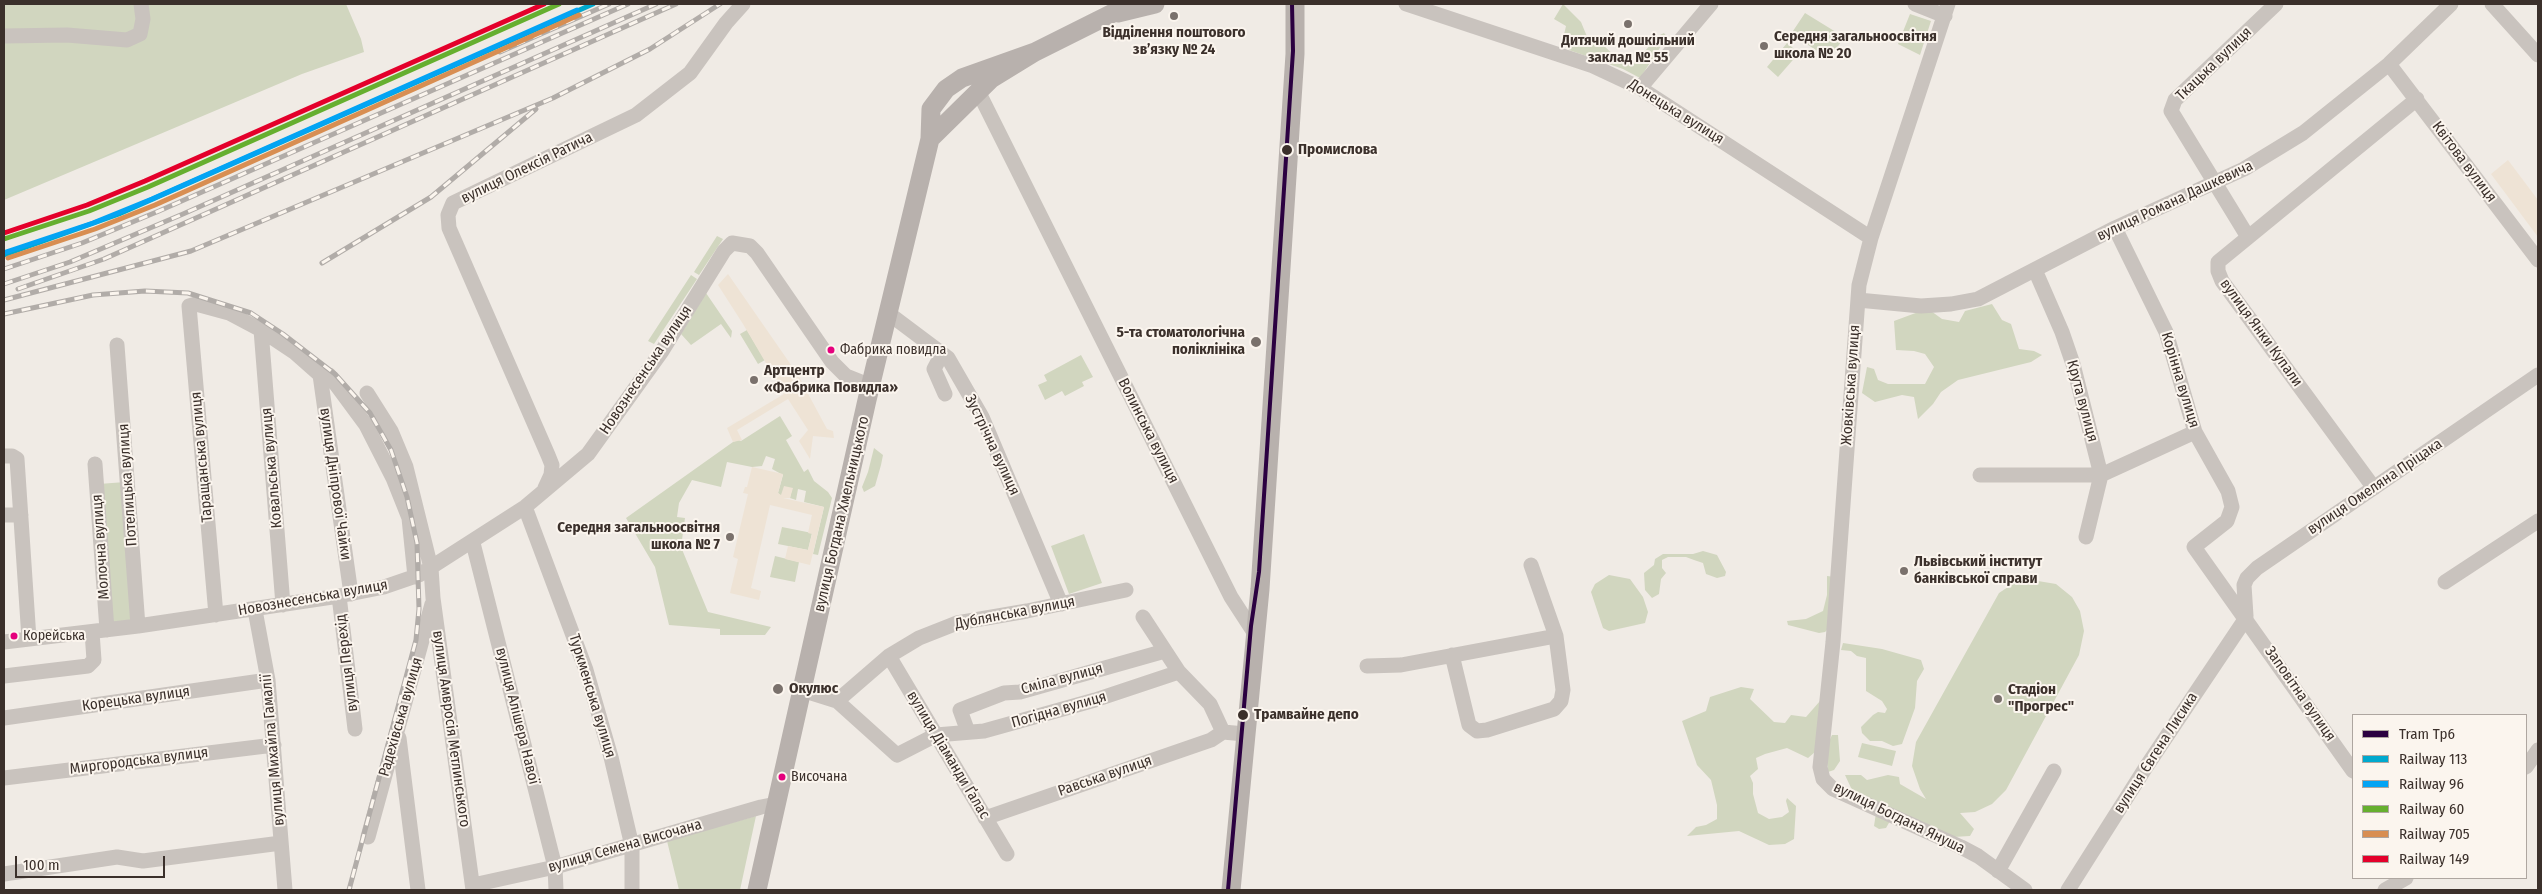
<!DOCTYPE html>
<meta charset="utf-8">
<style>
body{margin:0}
#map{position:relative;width:2542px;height:894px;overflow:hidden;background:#f0ebe5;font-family:"Fira Sans Condensed",sans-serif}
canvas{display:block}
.frame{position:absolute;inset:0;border:5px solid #3b302b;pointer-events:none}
.legend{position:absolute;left:2352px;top:714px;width:175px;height:165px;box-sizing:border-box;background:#fbf5ee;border:1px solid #aea6a0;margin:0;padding:6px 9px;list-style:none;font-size:15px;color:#3b302b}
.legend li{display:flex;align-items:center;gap:10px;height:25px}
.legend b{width:25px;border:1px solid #aea6a0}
.scale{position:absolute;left:15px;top:856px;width:150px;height:22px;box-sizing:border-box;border:2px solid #3b302b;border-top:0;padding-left:6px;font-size:15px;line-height:18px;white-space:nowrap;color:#3b302b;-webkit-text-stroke:4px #fbf5ee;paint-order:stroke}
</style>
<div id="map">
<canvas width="2542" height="894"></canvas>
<div class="frame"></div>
<ul class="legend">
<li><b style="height:6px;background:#2b0141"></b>Tram Тр6</li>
<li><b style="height:6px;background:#00a9ce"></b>Railway 113</li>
<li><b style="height:6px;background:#03a4f4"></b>Railway 96</li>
<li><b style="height:6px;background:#66af2f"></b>Railway 60</li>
<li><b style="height:6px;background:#d88e52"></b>Railway 705</li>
<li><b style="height:6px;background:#e4002b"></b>Railway 149</li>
</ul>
<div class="scale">100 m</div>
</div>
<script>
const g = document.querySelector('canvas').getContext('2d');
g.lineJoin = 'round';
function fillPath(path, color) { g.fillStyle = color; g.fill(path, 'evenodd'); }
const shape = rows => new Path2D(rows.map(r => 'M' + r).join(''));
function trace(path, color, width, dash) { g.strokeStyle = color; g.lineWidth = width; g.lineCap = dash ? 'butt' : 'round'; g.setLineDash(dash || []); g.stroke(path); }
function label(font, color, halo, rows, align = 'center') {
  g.font = font + ' "Fira Sans Condensed",sans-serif'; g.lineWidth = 4; g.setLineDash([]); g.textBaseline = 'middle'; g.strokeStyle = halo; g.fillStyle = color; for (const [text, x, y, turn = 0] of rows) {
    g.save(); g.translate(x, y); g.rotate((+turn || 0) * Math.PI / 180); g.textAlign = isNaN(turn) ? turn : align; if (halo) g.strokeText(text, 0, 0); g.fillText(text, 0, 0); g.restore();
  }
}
fillPath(shape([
 [4,4,346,4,361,39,364,52,302,74,4,200],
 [1563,4,1581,22,1588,39,1604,46,1614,55,1632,66,1658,36,1664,33,1667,37,1640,78,1623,69,1569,50,1563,39,1566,26,1554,19],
 [1805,13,1844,37,1830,59,1791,34],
 [1910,14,1931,21,1920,55,1898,44],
 [1787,43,1799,53,1778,77,1767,67],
 [717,236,723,239,699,275,694,272],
 [691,275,697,279,654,344,648,341],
 [706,293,732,331,731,338,721,324,691,345,681,334],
 [1992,304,2002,320,2011,324,2019,349,2034,351,2042,355,2031,362,1958,380,1941,392,1933,404,1918,419,1914,397,1902,395,1875,402,1862,393,1867,367,1874,369,1878,380,1888,384,1925,384,1934,367,1925,354,1914,351,1896,350,1894,321,1921,311,1931,311,1942,319,1959,322,1965,311],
 [747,330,765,360,758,364,740,334],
 [1081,355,1093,377,1082,382,1084,386,1065,396,1062,391,1045,400,1038,385,1047,381,1044,375],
 [780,416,792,436,786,440,804,472,808,469,814,481,828,492,832,498,818,555,813,554,824,507,804,502,806,491,798,489,796,500,790,498,792,488,781,496,778,493,783,475,772,469,775,459,766,456,762,466,752,467,727,462,721,487,692,480,679,503,677,517,685,518,681,547,708,612,771,627,765,635,720,635,720,629,669,625,655,567,626,518,733,442,738,440,741,441],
 [874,448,883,455,881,465,875,486,864,492,862,487,868,472],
 [125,482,136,624,109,627,99,484],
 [782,527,812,533,808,550,778,544],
 [1084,534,1102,583,1069,594,1051,546],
 [1703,551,1717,555,1726,572,1725,576,1717,578,1706,574,1703,563,1694,560,1686,557,1668,557,1662,560,1662,568,1666,573,1661,579,1659,594,1652,598,1645,590,1644,573,1654,565,1655,559,1663,554,1693,554],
 [775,556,799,562,795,582,770,577],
 [1609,575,1630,579,1643,597,1648,612,1645,623,1609,631,1603,628,1591,592,1595,584],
 [1827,576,1835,577,1832,625,1825,632,1819,633,1788,625,1787,621,1806,619,1823,611,1827,595],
 [2032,580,2056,584,2072,597,2080,611,2084,631,2079,655,2006,790,1992,804,1975,812,1960,813,1974,829,1970,836,1953,837,1890,821,1886,828,1879,829,1874,826,1876,813,1852,790,1845,775,1861,775,1867,780,1888,775,1899,777,1900,784,1926,799,1920,789,1912,766,1916,742,1999,593,2014,583],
 [1843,643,1882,649,1921,660,1924,669,1917,681,1915,708,1902,744,1893,746,1882,741,1870,741,1862,733,1861,727,1873,715,1878,712,1885,713,1887,709,1882,701,1866,691,1866,658,1857,656,1851,651,1841,650],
 [1741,687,1754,689,1750,699,1774,722,1785,723,1791,715,1806,717,1820,701,1815,752,1808,758,1787,748,1765,754,1756,758,1758,769,1750,776,1753,783,1753,794,1758,813,1769,819,1782,817,1789,812,1786,801,1787,798,1796,806,1794,839,1785,844,1769,845,1739,831,1687,836,1696,827,1706,825,1717,819,1717,805,1711,780,1697,765,1682,721,1706,711,1710,697],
 [1832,735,1838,735,1840,761,1834,770,1828,772,1826,748],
 [1862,743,1896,751,1892,766,1858,757],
 [756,816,740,890,679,890,667,841]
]), '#d1d6bf');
fillPath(shape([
 [2508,160,2538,200,2538,237,2491,174],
 [728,274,798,375,827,429,833,431,834,438,813,436,810,459,799,441,808,430,788,399,737,430,742,440,733,442,727,428,784,394,743,324,718,285],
 [752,467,783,474,778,493,781,495,784,486,793,488,790,498,783,498,824,507,810,565,785,559,788,546,808,550,812,534,808,533,812,515,770,505,751,588,761,591,759,600,730,593,738,559,733,557,748,494,743,493,745,487,747,487]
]), '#eee3d5');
trace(shape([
 [1406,4,1593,66,1640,88,1871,238],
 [1915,4,1945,16],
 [1948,4,1871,238,1859,285,1833,642,1820,767,1823,779,1833,789,1961,847,1978,856,2025,890],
 [2492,4,2538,55],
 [4,36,67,35,127,40,140,34,143,19,141,4],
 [2389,64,2538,260],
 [1640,88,1711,4],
 [978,91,1231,597,1255,634],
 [2115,228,2166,332,2195,432,2228,491,2232,507,2227,521,2194,547,2353,771],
 [2248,237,2171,111,2175,100,2276,4],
 [2035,270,2062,332,2073,364,2101,475,2086,537],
 [1858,300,1921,306,1951,304,1978,299,2115,228,2244,169,2303,133,2389,64,2451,4],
 [888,313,948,358,982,417,1061,604],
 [261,330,283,605],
 [117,345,138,626],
 [942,354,934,369,945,394],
 [320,375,329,375,366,425,393,478,409,518,415,577],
 [320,375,351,594],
 [367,393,391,431,406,467,431,568,433,598,473,890],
 [4,456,12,456,17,459,29,639],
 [95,464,107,630],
 [1980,475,2101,475,2195,432],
 [545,488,551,475,552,465,548,455,449,228,448,215,453,203,636,115,690,73,726,23,743,4],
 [2374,488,2222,281,2218,271,2218,262,2417,99],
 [525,507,586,670,611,757,632,846,632,890],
 [4,515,21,515],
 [473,543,555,867,556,890],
 [2445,582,2538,521],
 [339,596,355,729],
 [255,610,268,680,285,890],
 [216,615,189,306,196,304,229,313,261,330,294,352,320,375],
 [2246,616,2244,585,2247,578,2257,568,2538,375],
 [1143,617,1179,672,1210,704,1223,732,1245,734],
 [4,642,138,626,339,596,384,587,419,575,525,507,588,454,662,351,724,251,732,243,750,246,757,253,832,362,846,376,871,386],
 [1452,655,1469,725,1477,731,1487,730,1554,709,1561,701,1563,690,1556,636,1531,565],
 [889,656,1007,854],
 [1367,666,1401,665,1556,636],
 [4,676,88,666,94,660,92,632],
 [802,690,837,701,897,755,936,735,984,731,1095,700,1179,672],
 [837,701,889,656,919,638,957,623,1027,611,1126,590],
 [4,718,268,680],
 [968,732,960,710,1004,693,1020,692,1165,651],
 [399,738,418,890],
 [2526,767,2538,750],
 [4,778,274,745],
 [985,818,1211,740,1223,732],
 [368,837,432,604],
 [1998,871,2054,771],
 [4,874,117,857,143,861,281,843],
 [473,885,555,867,761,807,776,804],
 [2068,890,2146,767,2246,618],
 [2385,890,2406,878]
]), '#c9c3be', 15);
trace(shape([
 [1118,13,1155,4],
 [930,139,991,79,1035,52,1131,4],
 [757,890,867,400,930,139,931,109,946,89,962,78,1035,52],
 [1231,890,1260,589,1295,54,1295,4]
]), '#b8b1ad', 19);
const rail = shape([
 [500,52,609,4],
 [322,263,431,197,536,109],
 [4,269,82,243,159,211,628,4],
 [4,284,70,262,183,214,656,4],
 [18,289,104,259,676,4],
 [4,300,191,251,553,98,650,49,720,4],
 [4,314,93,295,145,291,188,293,251,313,283,334,335,374,370,413,391,450,407,497,417,543,419,609,416,640,349,890]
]);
trace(rail, '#b1aca8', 5);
trace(rail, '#fbf5ee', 3, [9]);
trace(shape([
 [4,255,119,214,593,4]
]), '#00a9ce', 5);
trace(shape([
 [6,252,93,223,152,199,577,10]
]), '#03a4f4', 5);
trace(shape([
 [4,239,89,211,148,187,559,4]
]), '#66af2f', 5);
trace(shape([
 [8,258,95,229,155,205,579,15]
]), '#d88e52', 5);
trace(shape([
 [4,233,87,205,145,181,544,4]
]), '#e4002b', 5);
trace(shape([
 [1228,890,1251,626,1259,572,1293,51,1292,4]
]), '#2b0141', 4);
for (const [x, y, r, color] of [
 [1174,16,5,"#7a716c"],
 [1628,24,5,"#7a716c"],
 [1764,46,5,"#7a716c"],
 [1287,150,6,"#3b302b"],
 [1256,342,6,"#7a716c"],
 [831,350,4.5,"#e5007d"],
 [754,380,5,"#7a716c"],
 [730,537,5,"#7a716c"],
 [1904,571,5,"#7a716c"],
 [14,636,4.5,"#e5007d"],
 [778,689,6,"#7a716c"],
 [1998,699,5,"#7a716c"],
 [1243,715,6,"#3b302b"],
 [782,777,4.5,"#e5007d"]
]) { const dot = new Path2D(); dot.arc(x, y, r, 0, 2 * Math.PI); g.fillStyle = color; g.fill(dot); trace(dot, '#fbf5ee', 2); }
label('14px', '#3b302b', '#fbf5ee', [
 ["Фабрика повидла",840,350],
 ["Корейська",23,636],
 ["Височана",791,777]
], 'left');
label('bold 15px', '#3b302b', '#fbf5ee', [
 ["Відділення поштового",1174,33,"center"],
 ["зв’язку № 24",1174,50,"center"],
 ["Середня загальноосвітня",1774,37],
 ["школа № 20",1774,54],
 ["Дитячий дошкільний",1628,41,"center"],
 ["заклад № 55",1628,58,"center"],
 ["5-та стоматологічна",1245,333,"right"],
 ["поліклініка",1245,350,"right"],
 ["Артцентр",764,371],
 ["«Фабрика Повидла»",764,388],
 ["Середня загальноосвітня",720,528,"right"],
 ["школа № 7",720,545,"right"],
 ["Львівський інститут",1914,562],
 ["банківської справи",1914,579],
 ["Окулюс",789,689],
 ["Стадіон",2008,690],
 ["\"Прогрес\"",2008,707]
], 'left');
label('15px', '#3b302b', '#fbf5ee', [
 ["Ткацька вулиця",2214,64,-44],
 ["Донецька вулиця",1676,112,32],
 ["Квітова вулиця",2464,162,53],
 ["вулиця Олексія Ратича",527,168,-26],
 ["вулиця Романа Дашкевича",2175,201,-25],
 ["вулиця Янки Купали",2261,333,54],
 ["Новознесенська вулиця",646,370,-56],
 ["Корінна вулиця",2180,380,73],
 ["Жовківська вулиця",1851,385,-86],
 ["Крута вулиця",2082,401,75],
 ["Волинська вулиця",1148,431,63],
 ["Зустрічна вулиця",992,445,65],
 ["Таращанська вулиця",202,457,-95],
 ["Ковальська вулиця",272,468,-95],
 ["вулиця Дніпрової Чайки",335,484,82],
 ["Потелицька вулиця",128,485,-94],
 ["вулиця Омеляна Пріцака",2375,487,-34],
 ["вулиця Богдана Хмельницького",842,514,-77],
 ["Молочна вулиця",101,547,-94],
 ["Новознесенська вулиця",313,598,-10],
 ["Дублянська вулиця",1015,613,-11],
 ["вулиця Перехід",347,663,-97],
 ["Сміла вулиця",1062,679,-15],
 ["Заповітна вулиця",2300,694,55],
 ["Туркменська вулиця",592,696,73],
 ["Корецька вулиця",136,699,-8],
 ["Погідна вулиця",1059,710,-16],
 ["вулиця Алішера Навої",517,716,76],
 ["Радехівська вулиця",401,717,-74],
 ["вулиця Амвросія Метлинського",451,729,82],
 ["вулиця Михайла Гамалії",273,750,-95],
 ["вулиця Євгена Лисика",2156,753,-57],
 ["вулиця Діаманди Ґалас",948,755,59],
 ["Миргородська вулиця",139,761,-7],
 ["Равська вулиця",1105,776,-19],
 ["вулиця Богдана Януша",1899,818,26],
 ["вулиця Семена Височана",625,846,-16]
]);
label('bold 15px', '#3b302b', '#fbf5ee', [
 ["Промислова",1298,150],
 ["Трамвайне депо",1254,715]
], 'left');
</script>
